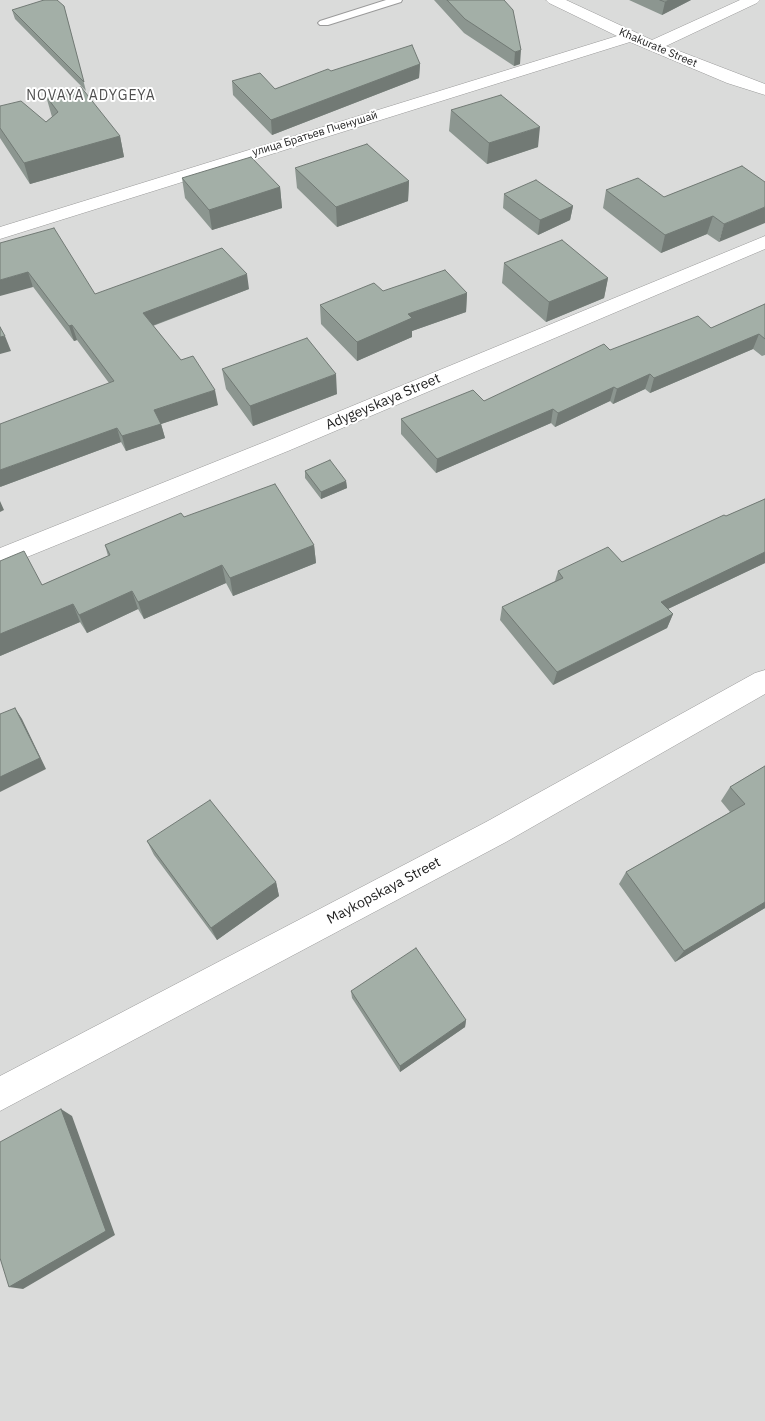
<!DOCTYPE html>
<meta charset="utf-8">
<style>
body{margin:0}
canvas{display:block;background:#e3ede9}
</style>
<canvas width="765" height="1421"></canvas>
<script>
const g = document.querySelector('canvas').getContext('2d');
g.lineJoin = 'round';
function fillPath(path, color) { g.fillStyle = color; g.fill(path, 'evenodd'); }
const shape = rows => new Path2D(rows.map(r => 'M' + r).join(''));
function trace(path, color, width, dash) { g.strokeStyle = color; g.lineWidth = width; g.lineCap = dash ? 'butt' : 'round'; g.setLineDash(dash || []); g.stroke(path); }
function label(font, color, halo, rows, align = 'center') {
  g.font = font + ' "IBM Plex Sans",sans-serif'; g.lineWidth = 4; g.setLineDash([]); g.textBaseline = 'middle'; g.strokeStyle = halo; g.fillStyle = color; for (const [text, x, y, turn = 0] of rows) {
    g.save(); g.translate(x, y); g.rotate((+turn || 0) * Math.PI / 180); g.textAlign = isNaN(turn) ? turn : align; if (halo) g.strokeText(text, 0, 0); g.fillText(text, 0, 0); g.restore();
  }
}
fillPath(shape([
 [0,0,765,0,765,1421,0,1421]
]), '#dadbda');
const lane = shape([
 [386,0,402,0,401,2,328,25,320,25,318,23,320,21,386,0]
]);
const street = shape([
 [546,0,566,0,652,40,740,0,760,0,757,3,666,46,765,84,765,95,727,83,630,42,0,239,0,227,617,36,549,3,546,0],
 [765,236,765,249,288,451,0,568,0,548,272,439,765,236],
 [765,670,765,694,506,842,0,1111,0,1076,486,822,755,673,765,670]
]);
trace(lane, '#9a9a9a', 2);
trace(street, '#9a9a9a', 1);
fillPath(lane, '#fff');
fillPath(street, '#fff');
fillPath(shape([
 [434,0,504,0,520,64,514,66,464,33],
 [629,0,691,0,662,15],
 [64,6,86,91,15,19,12,10],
 [420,64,419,78,272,135,233,95,232,81,275,89,331,71],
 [46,96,120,136,124,157,30,184,0,138,0,106,46,122,52,117],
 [451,110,538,147,487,164,449,131],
 [742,166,719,242,707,234,661,253,603,208,606,190,664,197],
 [295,168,409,181,408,201,337,227,297,188],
 [182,178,280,187,282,208,212,230,185,198],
 [504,194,573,206,570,220,538,235,503,208],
 [0,243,95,294,249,289,153,326,218,405,161,424,165,438,126,451,121,442,0,487,109,383,77,340,74,341],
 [504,263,608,278,604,298,546,322,502,283],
 [383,291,467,293,466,312,412,331,412,337,357,361,321,324,320,305],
 [765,304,765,355,762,356,753,349,650,393,645,389,613,404,610,401,555,427,551,423,436,473,401,434,401,419,484,401,610,350,711,328],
 [222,369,337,394,253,426,226,389],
 [305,471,346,481,347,488,321,499,305,478],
 [765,499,765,563,668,609,673,614,667,628,553,685,500,620,502,607,555,581,558,571,622,562],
 [184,517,314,545,316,563,233,596,226,583,144,619,138,609,87,633,80,622,0,656,0,561,42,585,108,556,105,545],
 [765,766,765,908,675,962,619,884,626,872,730,812,721,801,730,787],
 [147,841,276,882,279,896,217,940,154,855],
 [351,991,466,1020,465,1027,400,1072,352,998]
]), '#8c9690');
fillPath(shape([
 [669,0,691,0,662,15,665,2],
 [521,50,520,64,514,66,515,52],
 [420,64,419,78,272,135,271,120],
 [540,127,538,147,487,164,489,143],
 [120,136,124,157,30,184,24,163],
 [409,181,408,201,337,227,336,207],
 [280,187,282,208,212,230,209,210],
 [573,206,570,220,538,235,540,220],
 [765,207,765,223,719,242,724,224],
 [713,216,707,234,661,253,665,235],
 [28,272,33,287,0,296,0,280],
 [247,274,249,289,146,328,143,313],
 [608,278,604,298,546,322,549,302],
 [467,293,466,312,412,331,412,337,357,361,357,342,408,314],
 [72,325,77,340,74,341,69,326],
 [759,334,753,349,650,393,654,378],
 [5,336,11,351,0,354,0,337],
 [336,374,337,394,253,426,250,406],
 [650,374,645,389,613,404,617,389],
 [614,387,610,401,555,427,558,413],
 [215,390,218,405,161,424,165,438,126,451,122,436,154,410],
 [553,409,551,423,436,473,437,459],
 [117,428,121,442,0,487,0,470],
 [346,481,347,488,321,499,321,492],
 [0,501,4,510,0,512],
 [314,545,316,563,233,596,230,578],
 [765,552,765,563,655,615,661,602],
 [222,565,226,583,144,619,138,602],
 [132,591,138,609,87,633,79,615],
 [73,604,80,622,0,656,0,634],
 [673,614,667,628,553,685,557,672],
 [15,708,22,719,46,769,0,792,0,777],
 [276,882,279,896,217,940,211,928],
 [765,902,765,908,675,962,684,951],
 [466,1020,465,1027,400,1072,400,1066],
 [61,1109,72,1116,115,1235,23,1289,9,1287]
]), '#727a75');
const building = shape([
 [44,0,57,0,64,6,84,82,12,10,44,0],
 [447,0,504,0,513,10,521,50,515,52,465,19,447,0],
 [660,0,669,0,665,2,660,0],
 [412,45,420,64,271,120,232,81,260,73,275,89,328,69,331,71,412,45],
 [81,87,120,136,24,163,0,128,0,106,21,101,46,122,58,112,46,96,81,87],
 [501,95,540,127,489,143,451,110,501,95],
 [367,144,409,181,336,207,295,168,367,144],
 [251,157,280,187,209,210,182,178,251,157],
 [742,166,765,182,765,207,724,224,713,216,665,235,606,190,638,178,664,197,742,166],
 [536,180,573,206,540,220,504,194,536,180],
 [54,228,95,294,222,248,247,274,143,313,181,360,193,356,215,390,154,410,161,424,122,436,117,428,0,470,0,424,114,381,72,325,69,326,28,272,0,280,0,243,54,228],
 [562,240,608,278,549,302,504,263,562,240],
 [445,270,467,293,408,314,412,318,357,342,320,305,374,283,383,291,445,270],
 [765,304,765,339,759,334,654,378,650,374,617,389,614,387,558,413,553,409,437,459,401,419,473,390,484,401,604,344,610,350,698,316,711,328,765,304],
 [0,327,5,336,0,337,0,327],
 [307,338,336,374,250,406,222,369,307,338],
 [330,460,346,481,321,492,305,471,330,460],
 [275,484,314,545,230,578,222,565,138,602,132,591,79,615,73,604,0,634,0,561,24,551,42,585,110,555,105,545,181,513,184,517,275,484],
 [765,499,765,552,661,602,673,614,557,672,502,607,563,578,558,571,608,547,622,562,724,515,726,516,765,499],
 [15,708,40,758,0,777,0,714,15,708],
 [765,766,765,902,684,951,626,872,745,804,730,787,765,766],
 [210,800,276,882,211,928,147,841,210,800],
 [416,948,466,1020,400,1066,351,991,416,948],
 [61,1109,106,1231,9,1287,0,1258,0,1142,61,1109]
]);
fillPath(building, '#a3afa7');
trace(building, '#727a75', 1);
label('11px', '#1d1d1d', '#fff', [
 ["Khakurate Street",658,48,23],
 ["улица Братьев Пченушай",315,134,-17]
]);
g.letterSpacing = '1px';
label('14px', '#505050', '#fff', [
 ["NOVAYA ADYGEYA",91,96]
]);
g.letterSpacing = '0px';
label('14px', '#1d1d1d', '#fff', [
 ["Adygeyskaya Street",383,402,-23],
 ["Maykopskaya Street",384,891,-28]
]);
</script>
